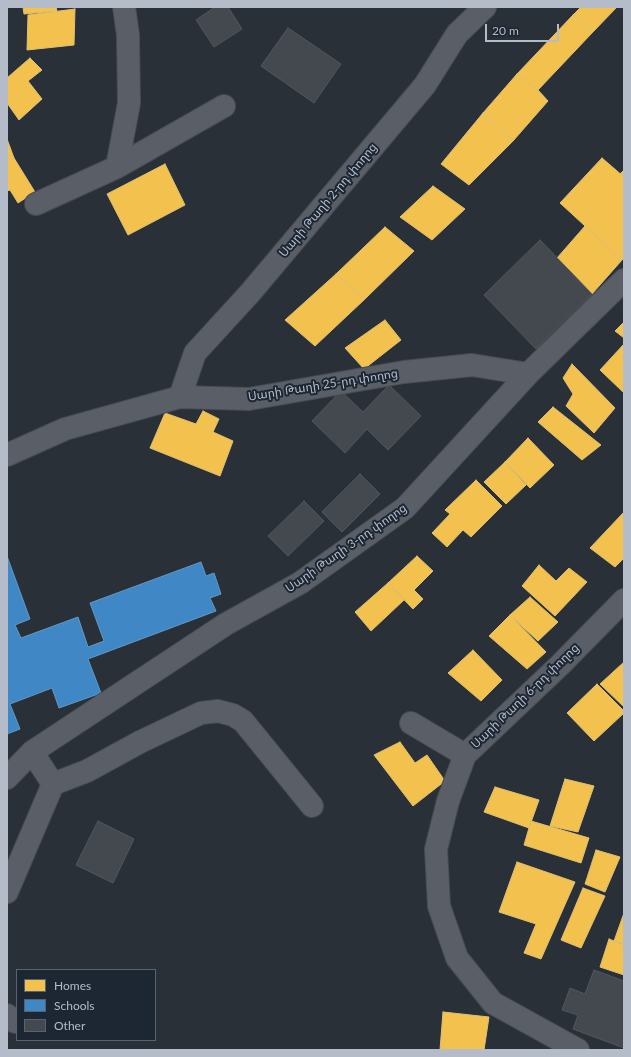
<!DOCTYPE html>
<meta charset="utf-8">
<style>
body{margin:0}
#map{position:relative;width:631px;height:1057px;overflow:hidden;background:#2a3038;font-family:Lato,sans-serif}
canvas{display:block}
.frame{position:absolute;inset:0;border:8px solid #b4bcc9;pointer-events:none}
.legend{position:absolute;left:16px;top:969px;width:140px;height:72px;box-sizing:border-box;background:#1d2633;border:1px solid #59626f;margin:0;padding:5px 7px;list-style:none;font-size:12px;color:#b4bcc9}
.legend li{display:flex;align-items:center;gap:8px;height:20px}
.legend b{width:20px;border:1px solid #59626f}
.scale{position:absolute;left:485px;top:24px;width:74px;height:18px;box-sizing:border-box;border:2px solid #b4bcc9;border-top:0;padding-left:5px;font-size:12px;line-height:14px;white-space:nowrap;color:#b4bcc9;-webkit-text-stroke:3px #1d2633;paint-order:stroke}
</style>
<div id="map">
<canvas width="631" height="1057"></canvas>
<div class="frame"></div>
<ul class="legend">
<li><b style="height:11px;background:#f2c14e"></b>Homes</li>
<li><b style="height:11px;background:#3f88c5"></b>Schools</li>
<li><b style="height:11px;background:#444950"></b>Other</li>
</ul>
<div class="scale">20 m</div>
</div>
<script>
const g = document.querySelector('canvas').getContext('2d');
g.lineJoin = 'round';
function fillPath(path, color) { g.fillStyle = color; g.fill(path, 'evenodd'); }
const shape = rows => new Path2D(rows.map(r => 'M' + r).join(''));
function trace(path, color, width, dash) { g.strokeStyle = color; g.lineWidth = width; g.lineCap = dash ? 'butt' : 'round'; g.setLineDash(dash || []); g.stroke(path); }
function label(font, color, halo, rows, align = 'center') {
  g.font = font + ' Lato,"Noto Sans Armenian",sans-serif'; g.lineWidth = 4; g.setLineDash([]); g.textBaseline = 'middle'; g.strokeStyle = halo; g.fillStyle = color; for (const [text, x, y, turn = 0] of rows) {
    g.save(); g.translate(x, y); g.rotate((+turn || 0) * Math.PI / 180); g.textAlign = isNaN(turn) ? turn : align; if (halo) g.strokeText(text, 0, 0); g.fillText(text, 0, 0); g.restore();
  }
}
const homes = shape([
 [23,7,56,7,57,11,24,14,23,7],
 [581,7,617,7,592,33,573,15,581,7],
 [75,9,74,45,27,50,28,15,75,9],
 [573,15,592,33,538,90,517,74,573,15],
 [30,58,42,70,28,81,42,99,19,120,7,103,7,78,30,58],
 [517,74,538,90,548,101,513,141,483,113,517,74],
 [483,113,513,141,469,185,441,164,483,113],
 [7,139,14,158,7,161,7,139],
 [14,158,35,192,18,203,10,190,7,191,7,161,14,158],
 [602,158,624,177,624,258,622,260,560,203,602,158],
 [165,164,185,205,128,235,107,194,165,164],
 [624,170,624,177,620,174,624,170],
 [433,186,465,209,432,240,400,217,433,186],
 [585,226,622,260,592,294,557,258,585,226],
 [385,227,414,251,365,299,336,274,385,227],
 [336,274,365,299,315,346,285,320,336,274],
 [385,320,401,340,364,369,345,348,385,320],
 [624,322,624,338,615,331,624,322],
 [624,344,624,393,600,370,624,344],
 [572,364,615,408,594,433,566,406,573,394,563,378,572,364],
 [553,407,601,445,582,460,538,422,553,407],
 [203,411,219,419,213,432,233,441,220,476,150,448,165,413,196,424,203,411],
 [528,438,554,465,530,488,505,462,528,438],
 [505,462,526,485,506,504,484,482,505,462],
 [476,480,502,506,471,537,463,530,447,547,432,533,450,514,445,510,476,480],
 [624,512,624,558,615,567,590,548,624,512],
 [417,556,433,571,414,590,423,599,413,609,388,583,417,556],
 [539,565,556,581,569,568,587,582,555,616,522,586,539,565],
 [388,583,404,600,371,631,355,612,388,583],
 [530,597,558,622,538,641,510,615,530,597],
 [510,615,546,652,527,669,489,636,510,615],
 [473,650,502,680,481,701,448,673,473,650],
 [624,662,624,707,600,684,624,662],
 [597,684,624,711,624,713,594,741,567,713,597,684],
 [400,742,415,763,427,755,445,781,413,806,374,755,400,742],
 [565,779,594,786,578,832,550,826,565,779],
 [495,787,539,800,529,828,484,812,495,787],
 [531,821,589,838,581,863,524,845,531,821],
 [596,850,620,857,605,892,585,884,596,850],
 [517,862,575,882,541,959,524,953,536,924,499,912,517,862],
 [583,888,605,896,581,948,561,940,583,888],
 [624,913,624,944,614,941,624,913],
 [609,939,624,945,624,975,600,967,609,939],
 [443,1012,489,1017,484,1050,440,1050,443,1012]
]);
fillPath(homes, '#f2c14e');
trace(homes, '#dfc073', 1);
const schools = shape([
 [7,556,30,619,15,625,21,638,78,617,88,647,104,641,90,603,201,562,206,576,214,573,221,594,210,598,216,611,88,659,101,693,59,708,52,688,10,704,20,729,7,734,7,556]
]);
fillPath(schools, '#3f88c5');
trace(schools, '#6298c6', 1);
const building = shape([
 [215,7,228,7,242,29,214,47,196,20,215,7],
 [288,28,341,64,314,103,261,66,288,28],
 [540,240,592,294,536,349,484,295,540,240],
 [389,385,421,416,388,450,367,429,345,453,312,421,341,391,363,412,389,385],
 [360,474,380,494,342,532,322,512,360,474],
 [304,501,324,521,288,556,268,536,304,501],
 [98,821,134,839,113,883,76,865,98,821],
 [594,970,624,981,624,1048,573,1029,578,1015,562,1010,570,988,585,994,594,970]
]);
fillPath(building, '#444950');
trace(building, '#52575f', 1);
const minor = shape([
 [117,167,129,103,128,35,124,7],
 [36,204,117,167,224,106],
 [180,397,195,353,250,293,425,85,457,34,485,7],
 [7,455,65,429,180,397,249,399,404,372,472,365,528,374],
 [411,723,465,755],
 [7,778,32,752,226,624,300,583,405,508,528,374,624,280],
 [53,784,87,771,140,742,201,713,218,711,233,715,243,721,312,806],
 [7,892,53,784,32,752],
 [7,1015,15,1022],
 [578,1050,493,1003,457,958,439,906,436,849,448,801,465,755,560,665,624,600]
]);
trace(minor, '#484c53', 24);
trace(minor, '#5a5e66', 22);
label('12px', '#b4bcc9', '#1d2633', [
 ["Սարի Թաղի 2-րդ փողոց",328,200,-50],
 ["Սարի Թաղի 25-րդ փողոց",323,385,-9],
 ["Սարի Թաղի 3-րդ փողոց",346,548,-35],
 ["Սարի Թաղի 6-րդ փողոց",525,696,-44]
]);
</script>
